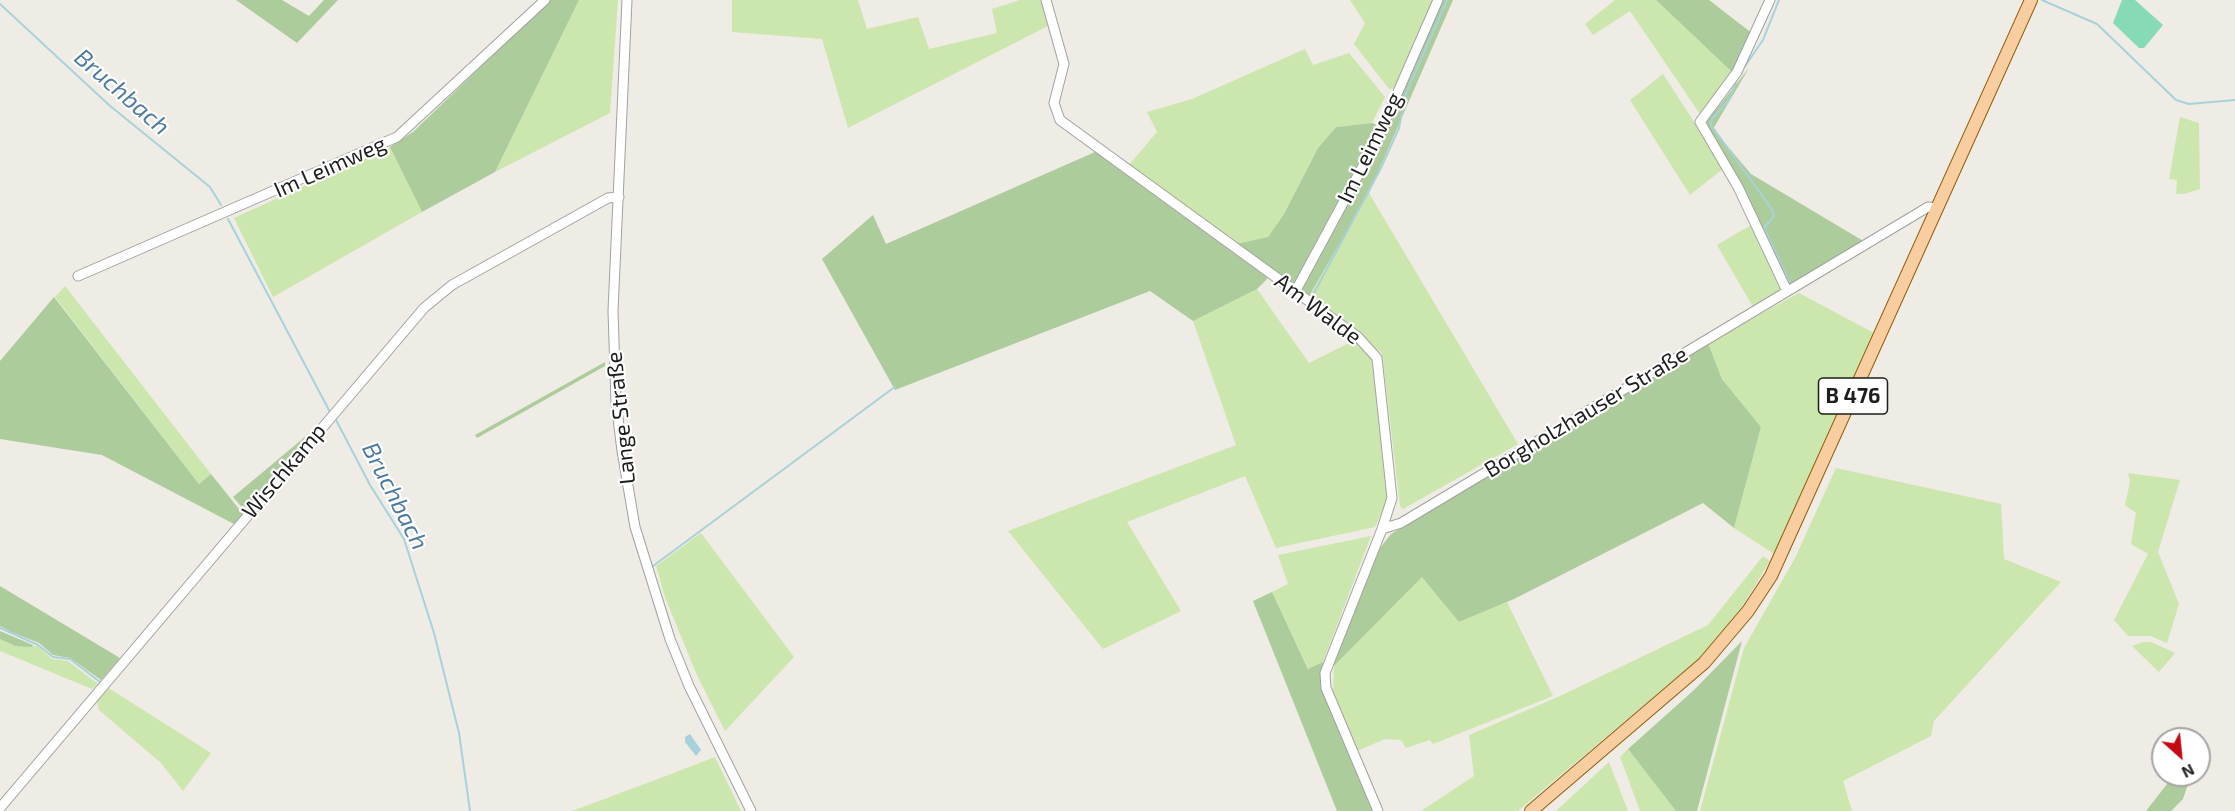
<!DOCTYPE html>
<meta charset="utf-8">
<style>
body{margin:0}
#map{position:relative;width:2235px;height:811px;overflow:hidden;background:#efebe5;font-family:"Exo 2",sans-serif}
canvas{display:block}
.north{position:absolute;left:2151px;top:727px;width:60px;height:60px;box-sizing:border-box;background:#fff;border:2px solid #a5a5a5;border-radius:50%;rotate:153deg;font-size:16px;font-weight:700;line-height:24px;text-align:center;color:#1e1e1e}
.north::after{content:'';display:block;margin:auto;width:21px;height:27px;background:#c40913;clip-path:polygon(50% 0,100% 100%,50% 72%,0 100%)}
</style>
<div id="map">
<canvas width="2235" height="811"></canvas>
<div class="north">N</div>
</div>
<script>
const g = document.querySelector('canvas').getContext('2d');
g.lineJoin = 'round';
function fillPath(path, color) { g.fillStyle = color; g.fill(path, 'evenodd'); }
const shape = rows => new Path2D(rows.map(r => 'M' + r).join(''));
function trace(path, color, width, dash) { g.strokeStyle = color; g.lineWidth = width; g.lineCap = dash ? 'butt' : 'round'; g.setLineDash(dash || []); g.stroke(path); }
function label(font, color, halo, rows, align = 'center') {
  g.font = font + ' "Exo 2",sans-serif'; g.lineWidth = 4.5; g.setLineDash([]); g.textBaseline = 'middle'; g.strokeStyle = halo; g.fillStyle = color; for (const [text, x, y, turn = 0] of rows) {
    g.save(); g.translate(x, y); g.rotate((+turn || 0) * Math.PI / 180); g.textAlign = isNaN(turn) ? turn : align; if (halo) g.strokeText(text, 0, 0); g.fillText(text, 0, 0); g.restore();
  }
}
fillPath(shape([
 [579,0,618,0,610,113,495,172],
 [732,0,858,0,867,29,918,17,929,49,997,33,992,9,1020,0,1041,0,1048,26,848,128,822,39,732,32],
 [1350,0,1434,0,1397,88,1389,89,1354,44,1365,23],
 [1615,0,1656,0,1733,73,1700,114,1630,11,1593,35,1585,24],
 [1305,49,1313,65,1349,53,1385,97,1372,123,1336,127,1318,148,1284,214,1268,237,1236,244,1128,166,1157,132,1147,112,1192,99],
 [1663,74,1724,168,1690,195,1630,100],
 [2180,117,2199,123,2200,189,2184,194,2176,194,2177,180,2169,179],
 [390,147,422,212,273,297,234,218],
 [1369,193,1518,444,1403,509,1400,506,1382,353,1309,296],
 [1751,225,1782,288,1753,307,1717,245],
 [65,286,211,474,199,484,55,297],
 [1257,289,1309,363,1355,340,1371,354,1377,368,1389,491,1386,504,1375,527,1276,548,1245,476,1127,522,1181,611,1103,649,1008,531,1236,445,1193,321],
 [1799,293,1874,333,1774,554,1734,528,1761,427,1722,379,1708,343],
 [1836,468,2001,504,2004,559,2061,582,1934,721,1931,736,1843,781,1852,811,1700,811,1744,648,1795,558],
 [2128,473,2180,480,2158,552,2179,604,2167,643,2150,636,2128,636,2114,620,2148,554,2131,544,2136,513,2125,505,2130,482],
 [701,533,794,657,725,731,696,673,665,597,656,566],
 [1371,536,1323,662,1309,670,1272,592,1288,584,1278,555],
 [1763,556,1770,561,1738,613,1708,651,1518,811,1421,811,1474,776,1469,735,1560,696,1708,625],
 [1423,576,1459,622,1507,602,1553,696,1433,744,1430,740,1406,748,1401,740,1385,739,1357,751,1333,691,1334,666],
 [0,639,15,646,38,646,52,659,68,661,98,684,92,689,0,651],
 [2143,642,2151,642,2175,653,2159,672,2132,646],
 [107,687,211,753,183,791,161,763,99,710,96,700],
 [1628,749,1676,811,1640,811,1620,757],
 [715,757,741,811,572,811,658,779],
 [1609,762,1628,811,1556,811]
]), '#cce7ad');
fillPath(shape([
 [236,0,282,0,309,16,324,0,338,0,297,43],
 [550,0,579,0,495,172,422,212,390,147,413,132],
 [1443,0,1453,0,1369,193,1309,296,1236,244,1268,237,1284,214,1318,148,1336,127,1372,123,1388,129],
 [1656,0,1709,0,1753,34,1733,73],
 [1749,68,1713,129,1751,174,1865,242,1794,285,1787,285,1739,179,1707,128,1707,121],
 [1095,152,1268,278,1257,289,1193,321,1150,291,895,390,822,259,873,215,886,244],
 [54,297,199,484,211,474,243,514,234,524,102,455,0,439,0,361],
 [1708,343,1722,379,1761,427,1734,528,1703,503,1514,599,1459,622,1422,577,1334,666,1333,660,1380,548,1391,534],
 [605,362,605,366,477,438,475,435],
 [312,431,245,511,233,497],
 [0,586,120,658,101,680,70,658,53,655,39,643,11,632,0,626],
 [1272,592,1308,669,1323,662,1321,674,1374,811,1337,811,1253,601],
 [0,631,33,645,32,647,15,646,0,639],
 [1742,641,1697,811,1676,811,1628,749,1694,690],
 [2174,775,2191,775,2183,799,2171,811,2146,811]
]), '#accc9b');
fillPath(shape([
 [2122,0,2135,0,2163,25,2144,48,2139,48,2113,23]
]), '#86dab5');
fillPath(shape([
 [690,734,701,750,696,756,685,742,685,737]
]), '#a7d2db');
trace(shape([
 [2042,0,2097,24,2176,100,2189,104,2235,100],
 [0,4,109,105,210,187,221,205],
 [1743,69,1763,40,1779,0],
 [1737,79,1729,100,1712,119,1711,125,1771,208,1774,216,1764,228,1789,282],
 [228,219,331,414],
 [1314,293,1381,168,1399,128,1405,96,1447,0],
 [335,418,370,485,404,539,434,633,459,733,470,811],
 [653,566,896,386],
 [0,628,38,645,53,657,70,659,100,682]
]), '#a7d2db', 2);
const minor = shape([
 [627,0,613,311,616,402,622,451,635,527,670,639,689,686,751,811],
 [1046,0,1064,64,1054,103,1060,120,1358,337,1377,358,1392,498,1382,529,1325,673,1326,688,1378,811],
 [1770,0,1737,72,1700,122,1738,187,1787,291],
 [78,276,397,137,545,0],
 [1295,292,1377,140,1438,0],
 [1382,529,1401,523,1928,207,1938,208],
 [0,808,424,308,452,285,608,198,619,197]
]);
const major = shape([
 [1531,811,1704,663,1748,611,1771,576,2031,0]
]);
trace(minor, '#a2a2a2', 11);
trace(major, '#925d07', 14);
trace(minor, '#fff', 9);
trace(major, '#f8cea1', 12);
for (const [x, y, w] of [
 [1853,396,69]
]) { const box = new Path2D(); box.roundRect(x - w / 2, y - 18, w, 36, 4.5); g.fillStyle = '#fff'; g.fill(box); trace(box, '#1e1e1e', 1.5); }
label('bold 21px', '#1e1e1e', null, [
 ["B 476",1853,396]
]);
label('22px', '#1e1e1e', '#fff', [
 ["Im Leimweg",1370,148,-64],
 ["Im Leimweg",330,167,-24],
 ["Am Walde",1318,309,37],
 ["Borgholzhauser Straße",1586,412,-31],
 ["Lange Straße",621,418,-96],
 ["Wischkamp",284,471,-50]
]);
label('italic 24px', '#4c7ba2', '#fff', [
 ["Bruchbach",122,92,41],
 ["Bruchbach",395,496,63]
]);
</script>
